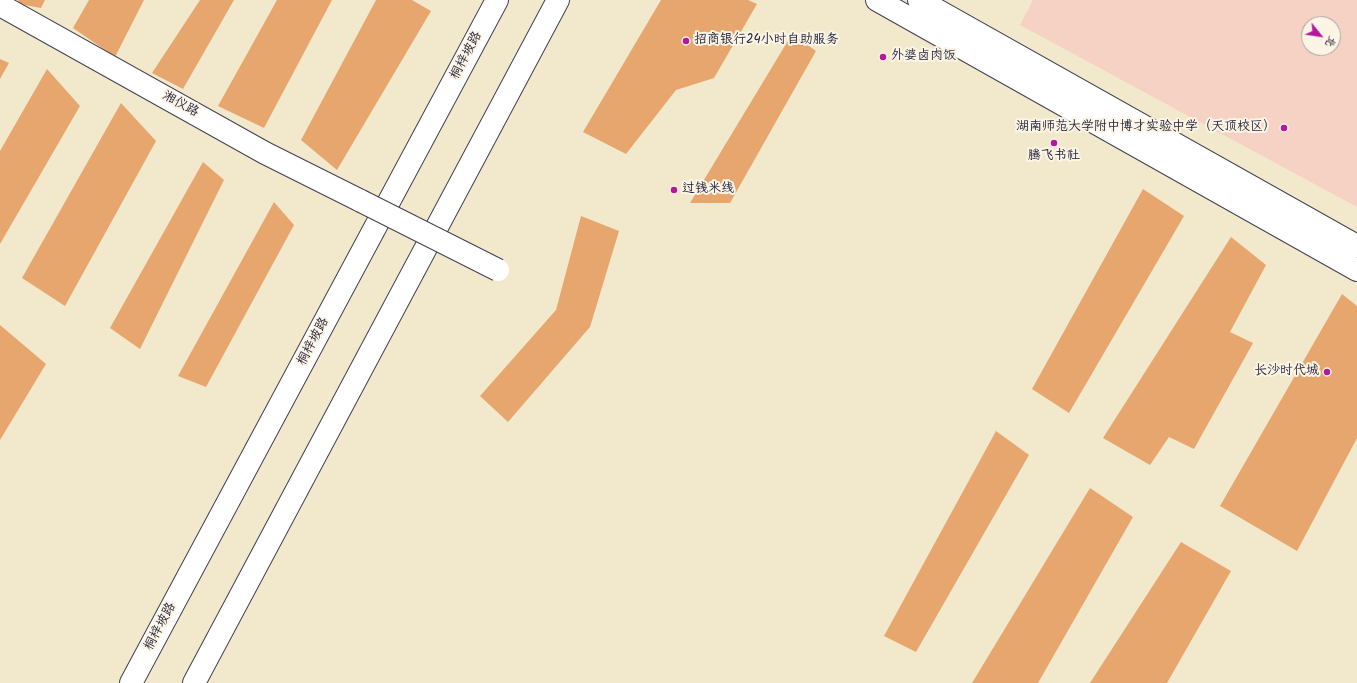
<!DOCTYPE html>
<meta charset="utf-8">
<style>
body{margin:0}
#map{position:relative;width:1357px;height:683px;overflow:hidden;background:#f2e8cc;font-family:Kalam,"LXGW WenKai TC",sans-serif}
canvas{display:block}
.north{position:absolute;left:1301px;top:16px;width:40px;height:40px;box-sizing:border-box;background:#fcf5e5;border:1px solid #a5a1a1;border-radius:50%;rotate:120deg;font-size:11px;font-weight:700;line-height:16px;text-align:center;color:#22223b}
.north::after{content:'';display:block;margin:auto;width:14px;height:18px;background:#b5179e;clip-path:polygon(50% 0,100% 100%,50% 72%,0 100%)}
</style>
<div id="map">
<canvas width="1357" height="683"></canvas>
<div class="north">北</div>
</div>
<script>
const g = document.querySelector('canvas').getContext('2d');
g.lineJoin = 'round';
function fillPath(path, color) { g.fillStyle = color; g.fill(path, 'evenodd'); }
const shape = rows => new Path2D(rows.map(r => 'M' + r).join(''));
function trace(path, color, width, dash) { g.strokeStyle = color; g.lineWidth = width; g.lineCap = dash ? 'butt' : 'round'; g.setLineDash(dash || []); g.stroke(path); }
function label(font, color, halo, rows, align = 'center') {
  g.font = font + ' Kalam,"LXGW WenKai TC",sans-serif'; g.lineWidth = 4; g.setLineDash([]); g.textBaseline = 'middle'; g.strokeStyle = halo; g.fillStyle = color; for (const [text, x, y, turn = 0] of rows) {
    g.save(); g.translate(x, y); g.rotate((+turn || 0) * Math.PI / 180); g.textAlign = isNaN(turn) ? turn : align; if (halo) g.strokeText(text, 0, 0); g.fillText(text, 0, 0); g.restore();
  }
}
fillPath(shape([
 [1033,0,1357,0,1357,207,1020,25],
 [1309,24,1333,24,1333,48,1309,48]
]), '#f6d2c5');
fillPath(shape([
 [18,0,45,0,41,8,19,4],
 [89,0,144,0,115,57,73,28],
 [200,0,234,0,183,89,152,73],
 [277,0,332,0,264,128,218,106],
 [376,0,412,0,431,11,337,170,301,140],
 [661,0,748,0,757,4,714,78,676,90,626,154,583,132],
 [792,34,816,51,730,203,690,203],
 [0,59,9,63,0,79],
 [47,69,80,106,0,244,0,151],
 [121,103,156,141,65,306,22,278],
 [203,162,224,180,140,349,110,328],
 [1143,189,1184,216,1069,413,1032,389],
 [274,202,294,225,206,387,178,376],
 [581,216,619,231,590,327,508,422,480,396,556,310],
 [1231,237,1266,265,1230,332,1253,343,1194,449,1169,437,1150,465,1103,438],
 [1342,294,1357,306,1357,438,1297,551,1220,506],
 [0,325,46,364,0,440],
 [996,431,1029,455,916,652,884,636],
 [1090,488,1133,517,1038,683,972,683],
 [1181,542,1231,571,1167,683,1090,683]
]), '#e7a66e');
const minor = shape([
 [877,0,1357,270],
 [919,0,1357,246],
 [0,5,265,153,361,201]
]);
const major = shape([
 [131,683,497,0],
 [194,683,558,0]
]);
trace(minor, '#414051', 24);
trace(major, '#414051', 24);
trace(minor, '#fff', 22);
trace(major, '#fff', 22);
const minorBridge = shape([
 [361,201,498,270]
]);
trace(minorBridge, '#414051', 24, []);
trace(minorBridge, '#fff', 22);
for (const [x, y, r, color] of [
 [686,41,4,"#b5179e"],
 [883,57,4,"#b5179e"],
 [1284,128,4,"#b5179e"],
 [1054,143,4,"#b5179e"],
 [674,190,4,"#b5179e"],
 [1327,372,4,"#b5179e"]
]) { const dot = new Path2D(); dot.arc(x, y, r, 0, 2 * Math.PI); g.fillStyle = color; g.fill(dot); trace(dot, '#fcf5e5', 1.5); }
label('13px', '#22223b', '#fcf5e5', [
 ["招商银行24小时自助服务",694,41],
 ["外婆卤肉饭",891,57],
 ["湖南师范大学附中博才实验中学（天顶校区）",1276,128,"right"],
 ["腾飞书社",1054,157,"center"],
 ["过钱米线",682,190],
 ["长沙时代城",1319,372,"right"]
], 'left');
label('13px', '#22223b', '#fcf5e5', [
 ["桐梓坡路",467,56,-62],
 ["湘仪路",180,105,29],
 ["桐梓坡路",314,342,-62],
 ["桐梓坡路",161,627,-62]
]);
</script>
